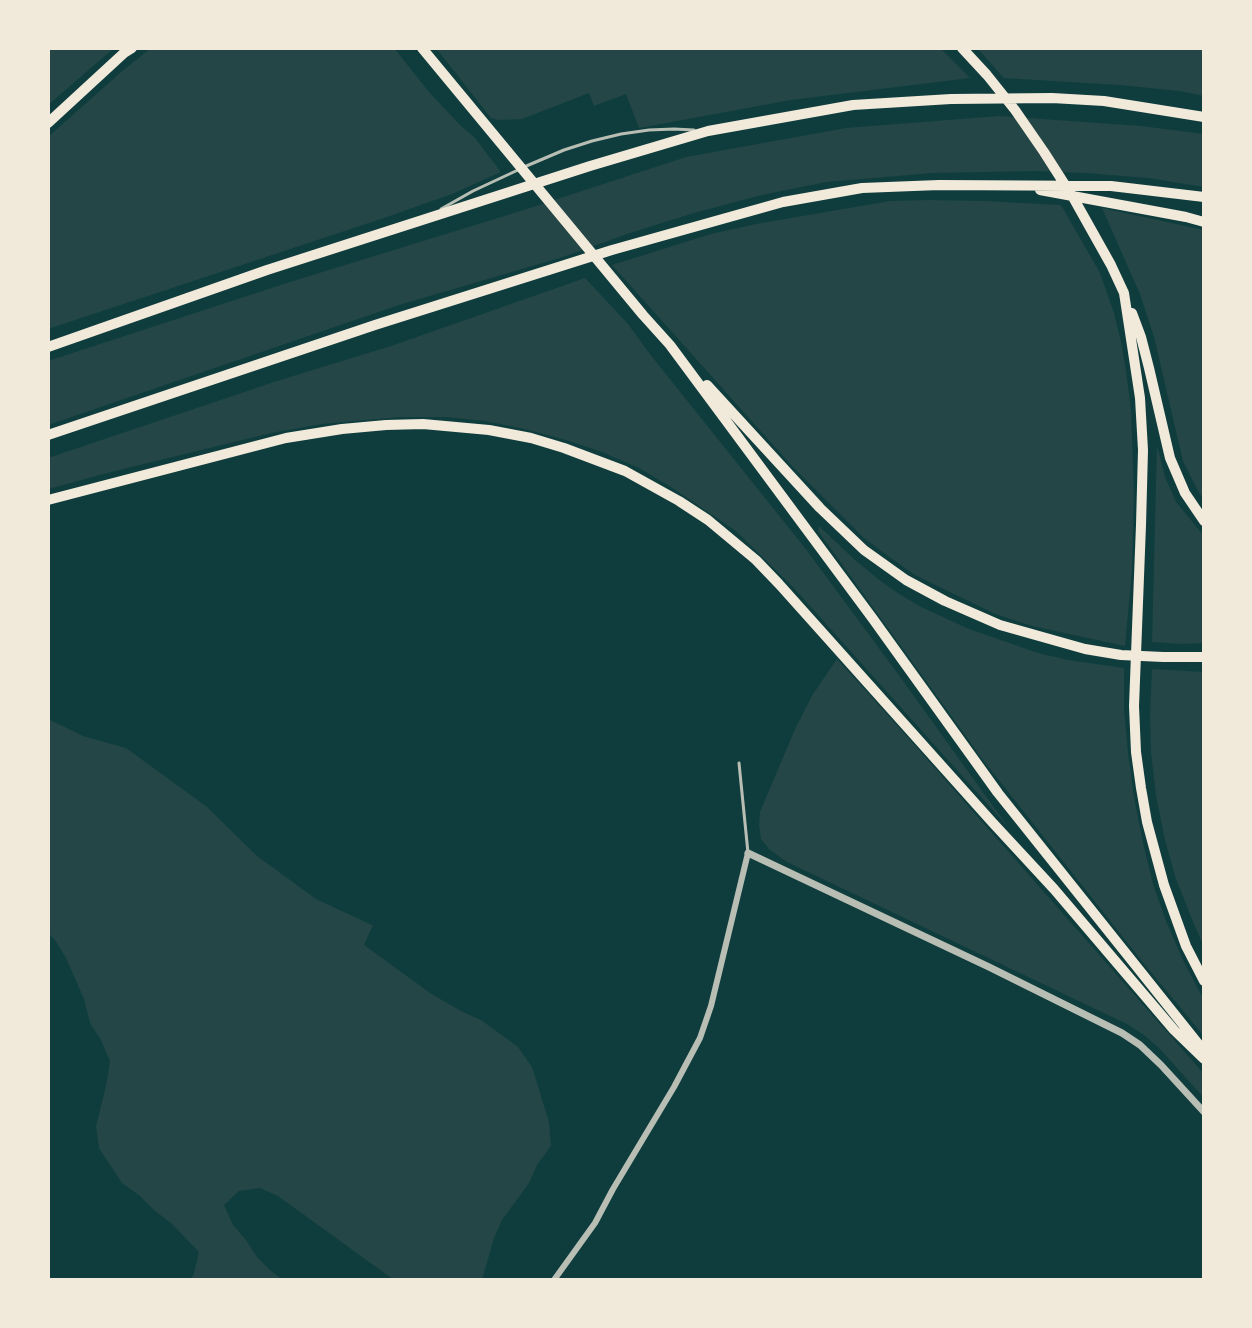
<!DOCTYPE html>
<style>
body{margin:0}
#map{position:relative;width:1252px;height:1328px;overflow:hidden;background:#0f3d3e;font-family:"DejaVu Sans",sans-serif}
canvas{display:block}
.frame{position:absolute;inset:0;border:50px solid #f1e9da;pointer-events:none}
</style>
<div id="map">
<canvas width="1252" height="1328"></canvas>
<div class="frame"></div>
</div>
<script>
const g = document.querySelector('canvas').getContext('2d');
g.lineJoin = 'round';
function fillPath(path, color) { g.fillStyle = color; g.fill(path, 'evenodd'); }
const shape = rows => new Path2D(rows.map(r => 'M' + r).join(''));
function trace(path, color, width, dash) { g.strokeStyle = color; g.lineWidth = width; g.lineCap = dash ? 'butt' : 'round'; g.setLineDash(dash || []); g.stroke(path); }
fillPath(shape([
 [48,48,114,48,48,105],
 [151,48,394,48,429,92,460,125,475,138,501,172,452,194,384,218,48,329,48,137,120,73],
 [436,48,940,48,970,78,791,100,639,128,626,94,594,106,589,93,522,119,498,120,491,118],
 [977,48,1204,48,1204,96,1180,91,1119,85,1004,78],
 [999,116,1141,126,1204,134,1204,187,1148,178,1086,173,1036,171,933,173,826,182,762,195,694,213,630,233,563,257,399,305,48,425,48,361,290,282,527,209,686,157,846,128],
 [928,200,984,201,1061,205,1100,273,1114,313,1121,342,1126,371,1131,410,1134,495,1132,571,1125,646,1032,626,993,613,915,575,888,556,864,538,792,466,612,265,711,234,756,224,890,201],
 [1102,208,1204,230,1204,500,1198,491,1183,461,1154,337,1140,294],
 [585,278,628,324,649,353,805,548,898,674,1008,827,794,588,736,531,671,487,639,468,602,452,566,440,525,429,485,421,446,417,400,417,322,424,271,433,111,472,48,489,48,458,277,381,391,346],
 [1157,445,1165,477,1176,502,1204,536,1204,643,1182,644,1152,642],
 [819,526,855,560,878,579,899,594,921,607,969,629,1038,653,1068,660,1124,668,1124,710,1128,753,1134,797,1143,843,1153,884,1166,921,1183,960,1204,1000,1204,1036,1145,965,983,760,818,531],
 [837,659,904,733,1204,1074,1204,1098,1159,1048,1144,1035,1127,1024,787,862,769,849,761,839,759,825,760,812,796,727,813,694],
 [1152,669,1204,672,1204,947,1191,917,1175,876,1164,836,1156,795,1151,753,1150,715],
 [48,719,83,736,126,748,207,807,257,856,316,899,374,926,372,927,364,945,433,995,463,1012,481,1020,518,1047,532,1067,549,1122,551,1146,537,1165,529,1183,502,1220,494,1238,482,1280,394,1280,278,1196,260,1188,239,1191,224,1205,233,1225,246,1240,257,1257,271,1271,283,1280,191,1280,194,1273,199,1252,172,1224,154,1210,140,1196,122,1183,99,1148,96,1126,106,1086,110,1061,101,1040,90,1023,84,999,66,958,55,940,48,933]
]), '#244646');
trace(shape([
 [524,167,564,150,592,141,621,134,649,130,674,129,694,130],
 [441,209,473,191,518,170],
 [739,763,748,853]
]), '#b8beb3', 3);
trace(shape([
 [554,1280,595,1223,613,1189,674,1087,700,1038,711,1006,748,853]
]), '#b8beb3', 6);
trace(shape([
 [748,853,989,967,1122,1033,1140,1045,1161,1065,1204,1112]
]), '#b8beb3', 7);
trace(shape([
 [422,48,643,315,670,345,873,619,998,793,1204,1051],
 [962,48,987,75,1015,110,1044,152,1074,199,1111,265,1124,293,1140,398,1143,450,1141,525,1134,706,1136,752,1141,788,1147,822,1164,885,1186,946,1204,981],
 [48,123,124,53,132,48],
 [1040,190,1186,217,1204,222],
 [1132,313,1141,337,1149,368,1170,458,1185,493,1204,521],
 [48,347,267,270,590,166,708,131,853,105,951,99,1052,98,1104,101,1204,117],
 [707,385,820,508,864,550,906,580,945,601,1000,625,1085,649,1121,655,1163,657,1204,657],
 [48,435,375,325,612,250,783,202,862,188,939,185,1111,186,1204,197],
 [48,500,286,438,342,429,386,425,423,424,489,430,531,438,564,448,625,471,679,501,708,520,756,560,779,584,992,822,1054,889,1174,1030,1204,1059]
]), '#f1e9da', 10);
</script>
